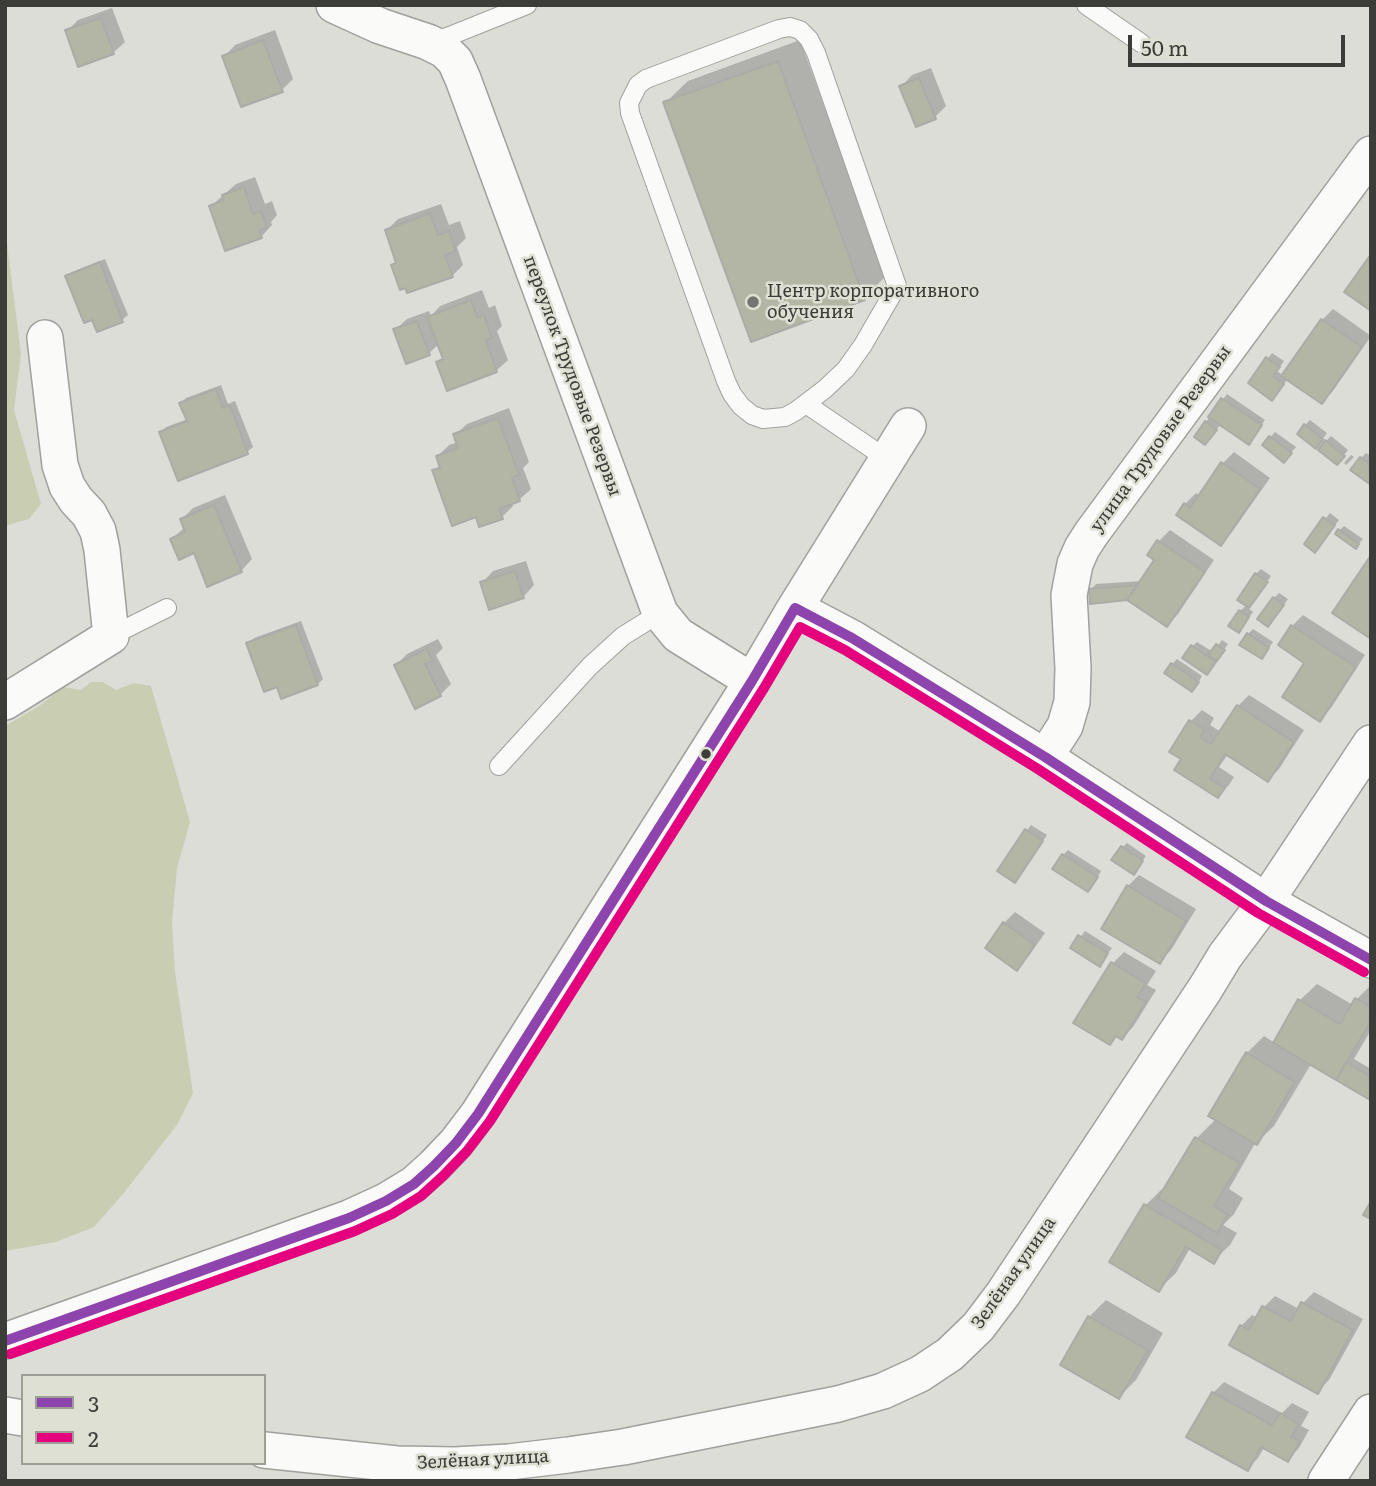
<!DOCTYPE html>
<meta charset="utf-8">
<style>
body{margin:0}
#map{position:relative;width:1376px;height:1486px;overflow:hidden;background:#dcddd7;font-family:Literata,serif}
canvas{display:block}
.frame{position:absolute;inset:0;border:7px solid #3c3d38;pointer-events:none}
.legend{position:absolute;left:21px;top:1374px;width:245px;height:91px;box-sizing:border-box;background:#dee0d4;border:2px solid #9d9f96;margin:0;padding:9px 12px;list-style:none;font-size:21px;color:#3c3d38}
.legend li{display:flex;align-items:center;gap:14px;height:35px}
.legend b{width:35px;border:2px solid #9d9f96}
.scale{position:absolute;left:1128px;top:35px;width:217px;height:32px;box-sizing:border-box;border:4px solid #3c3d38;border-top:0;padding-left:9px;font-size:21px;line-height:24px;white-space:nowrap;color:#3c3d38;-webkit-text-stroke:5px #dee0d4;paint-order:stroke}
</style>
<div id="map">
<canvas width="1376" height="1486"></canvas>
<div class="frame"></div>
<ul class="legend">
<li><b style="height:9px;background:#8e44ad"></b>3</li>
<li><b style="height:9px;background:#e5007d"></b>2</li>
</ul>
<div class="scale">50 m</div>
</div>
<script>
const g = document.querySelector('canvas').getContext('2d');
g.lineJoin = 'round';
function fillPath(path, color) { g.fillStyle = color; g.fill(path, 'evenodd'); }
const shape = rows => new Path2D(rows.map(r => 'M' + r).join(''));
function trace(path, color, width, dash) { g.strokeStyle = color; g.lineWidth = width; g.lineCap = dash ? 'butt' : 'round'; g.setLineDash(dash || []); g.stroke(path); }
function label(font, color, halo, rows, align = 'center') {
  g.font = font + ' Literata,serif'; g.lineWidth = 5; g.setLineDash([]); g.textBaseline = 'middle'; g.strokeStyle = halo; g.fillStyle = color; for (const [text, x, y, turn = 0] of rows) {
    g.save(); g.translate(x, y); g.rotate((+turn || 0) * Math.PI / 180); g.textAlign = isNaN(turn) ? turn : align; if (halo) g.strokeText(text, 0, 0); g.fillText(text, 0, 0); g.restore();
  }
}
fillPath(shape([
 [5,228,21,354,14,410,41,504,29,519,5,526],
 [91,682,103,682,116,690,134,683,151,686,190,822,177,868,172,923,175,972,193,1093,177,1125,123,1194,94,1227,56,1242,5,1251,5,726,39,706,63,687,81,690]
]), '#c9ceb2');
fillPath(shape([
 [112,8,125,42,113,53,67,31,78,20],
 [275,30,293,79,282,90,224,57,235,45],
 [800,40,886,276,864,298,665,103,688,81],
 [931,68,946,106,935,117,901,87,912,75],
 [255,177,265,204,272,201,277,215,271,222,272,225,261,237,211,206,236,184],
 [441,204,449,225,460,221,466,238,457,247,463,265,452,276,393,266,398,261,387,230,398,219],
 [105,259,128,315,122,320,98,330,67,277,72,272],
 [482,290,489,308,495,305,502,326,497,331,508,360,496,371,438,362,444,357,439,344,429,353,407,362,395,330,407,319,429,311,431,316,440,306],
 [1333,309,1371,336,1333,391,1322,402,1288,379,1277,393,1250,383,1272,353,1284,361,1277,371,1284,376,1322,320],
 [221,385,228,404,235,401,253,447,247,452,179,479,161,432,166,427,188,419,181,403,186,398],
 [1227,394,1265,420,1253,437,1221,424,1210,438,1206,422],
 [509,408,529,462,523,468,531,489,519,500,511,502,513,506,502,517,477,515,434,471,441,464,438,456,449,445,458,442,455,435,467,424],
 [1310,420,1327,433,1321,441,1305,425],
 [1275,432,1296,447,1289,455,1264,445],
 [1331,436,1348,450,1342,457,1326,441],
 [1234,452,1270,478,1232,532,1221,543,1185,504,1196,493,1200,496,1223,463],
 [1366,453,1371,456,1371,482,1361,458],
 [1351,455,1354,457,1346,465,1344,463],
 [225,495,252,559,241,571,195,551,172,539,185,527,182,519,193,508],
 [1330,513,1339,520,1320,545,1306,544],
 [1344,526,1363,539,1356,547,1337,533],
 [1170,530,1214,560,1178,614,1167,625,1127,598,1091,589,1096,584,1143,581,1157,559,1150,555,1159,541],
 [526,561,534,585,523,597,482,583,493,571],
 [1261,569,1271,576,1254,601,1248,608,1253,612,1243,626,1240,611,1247,605,1256,574],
 [1279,593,1288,599,1273,620,1274,598],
 [1303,615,1365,655,1331,708,1320,719,1307,662,1292,626],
 [301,621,323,679,318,684,278,685,248,644,254,638],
 [1253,629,1273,642,1266,652,1248,634],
 [438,639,443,648,436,655,451,684,440,695,396,665,407,654],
 [1222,640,1228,644,1212,667,1192,647,1197,642,1213,652],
 [1177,659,1202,676,1197,685,1172,664],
 [1249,695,1304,730,1279,769,1268,780,1228,754,1219,767,1234,777,1229,785,1218,796,1183,759,1191,721,1202,710,1214,718,1210,725,1221,732,1238,706],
 [1031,825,1047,835,1019,876,999,871],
 [1127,843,1146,856,1134,873,1122,848],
 [1068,850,1101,871,1093,885,1063,855],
 [1139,875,1196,909,1171,950,1160,961,1128,886],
 [1015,912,1045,933,1028,957,1017,968,1004,923],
 [1085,931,1112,948,1099,965,1072,948],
 [1124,952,1156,971,1147,985,1156,990,1133,1027,1122,1038,1118,1035,1109,1043,1076,1023,1113,963],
 [1317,984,1353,1005,1357,999,1371,985,1371,1030,1354,1059,1371,1069,1371,1097,1370,1098,1311,1064,1274,1126,1254,1145,1229,1189,1243,1198,1234,1214,1223,1225,1237,1233,1230,1245,1213,1261,1190,1248,1176,1273,1159,1289,1146,1205,1162,1189,1165,1190,1197,1138,1216,1119,1247,1053,1264,1036,1275,1043,1300,1000],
 [1314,1292,1363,1319,1329,1380,1318,1391,1241,1326,1252,1315,1258,1318,1264,1307,1275,1296,1299,1309,1303,1303],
 [1106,1300,1163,1333,1136,1380,1119,1397,1062,1365,1089,1317],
 [1224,1382,1282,1413,1292,1403,1309,1412,1301,1426,1309,1430,1299,1448,1288,1460,1265,1446,1258,1458,1247,1469,1213,1393]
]), '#0003');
const building = shape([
 [101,18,114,54,78,67,65,30,101,18],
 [263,40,283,92,241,107,222,56,263,40],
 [778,61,865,300,751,342,663,102,778,61],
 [919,78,936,119,916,127,899,86,919,78],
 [244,187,253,214,261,211,267,228,259,230,262,238,225,251,209,206,224,200,222,195,244,187],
 [430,213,438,235,449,231,456,251,445,255,453,277,407,293,405,288,400,290,391,265,396,263,385,230,430,213],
 [1371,254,1371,311,1344,292,1371,254],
 [100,262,123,322,97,332,92,320,84,323,65,276,100,262],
 [471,300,478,318,484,315,492,338,486,340,497,372,447,391,436,362,443,359,427,317,471,300],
 [1321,319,1362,347,1322,404,1281,376,1321,319],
 [417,321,430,355,406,364,393,329,417,321],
 [1266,357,1280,367,1273,376,1284,384,1272,401,1248,383,1266,357],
 [216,389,223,408,230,405,248,454,178,481,159,432,187,421,179,403,216,389],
 [1221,398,1262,425,1249,445,1208,417,1221,398],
 [498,418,519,475,512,477,520,501,499,509,503,519,479,527,476,517,452,526,432,470,440,468,436,456,458,448,453,434,498,418],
 [1205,421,1217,430,1205,445,1194,437,1205,421],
 [1304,424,1323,439,1316,449,1297,434,1304,424],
 [1269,436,1292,453,1284,463,1262,445,1269,436],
 [1325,440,1345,456,1337,465,1318,450,1325,440],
 [1360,457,1371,465,1371,485,1350,470,1360,457],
 [1221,462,1260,489,1221,546,1176,515,1184,503,1190,508,1221,462],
 [214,505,242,572,207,587,194,553,179,560,170,539,185,532,180,519,214,505],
 [1323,517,1335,525,1315,553,1304,544,1323,517],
 [1338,529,1359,544,1356,549,1335,534,1338,529],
 [1157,540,1205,572,1167,627,1127,600,1154,560,1147,555,1157,540],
 [1371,555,1371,639,1332,613,1371,555],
 [515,571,524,598,489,610,480,582,515,571],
 [1255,573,1268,582,1249,608,1237,600,1255,573],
 [1138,585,1127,600,1090,604,1089,589,1138,585],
 [1273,597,1284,605,1268,627,1257,619,1273,597],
 [1239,610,1249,617,1239,633,1228,626,1239,610],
 [296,625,318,685,281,699,277,687,264,692,246,643,296,625],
 [1291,625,1356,667,1320,722,1282,697,1304,663,1278,645,1291,625],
 [1247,633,1269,648,1262,659,1239,645,1247,633],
 [1216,644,1225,650,1217,661,1208,655,1216,644],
 [1191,645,1216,662,1207,675,1182,658,1191,645],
 [427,649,433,661,425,664,441,696,415,709,394,665,427,649],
 [1171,663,1199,682,1192,692,1164,673,1171,663],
 [1237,705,1294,742,1268,782,1225,754,1210,779,1225,788,1218,798,1174,770,1181,759,1169,752,1189,720,1205,730,1200,737,1211,744,1237,705],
 [1025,829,1043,841,1015,883,997,871,1025,829],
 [1121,846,1143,861,1134,875,1111,860,1121,846],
 [1062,854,1098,877,1088,892,1052,869,1062,854],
 [1127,885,1186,921,1160,964,1101,929,1127,885],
 [1003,922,1035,945,1017,971,985,948,1003,922],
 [1078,935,1108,953,1100,967,1070,948,1078,935],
 [1111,962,1146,983,1137,997,1146,1002,1122,1040,1116,1036,1110,1045,1073,1023,1111,962],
 [1355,998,1371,1007,1371,1021,1336,1080,1273,1043,1298,999,1340,1024,1355,998],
 [1246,1052,1295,1082,1257,1145,1208,1116,1246,1052],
 [1346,1062,1371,1077,1370,1100,1336,1080,1346,1062],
 [1195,1137,1240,1163,1214,1206,1228,1215,1217,1233,1158,1198,1195,1137],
 [1371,1201,1371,1219,1363,1215,1371,1201],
 [1144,1204,1222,1250,1214,1264,1186,1247,1159,1292,1109,1262,1144,1204],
 [1301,1302,1353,1330,1318,1394,1229,1345,1240,1325,1249,1330,1262,1306,1291,1321,1301,1302],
 [1088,1316,1148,1350,1119,1399,1060,1365,1088,1316],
 [1212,1392,1272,1425,1280,1413,1299,1424,1291,1437,1300,1441,1288,1462,1261,1447,1248,1471,1186,1437,1212,1392]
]);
fillPath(building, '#b3b5a5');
trace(building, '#abaca7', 2);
const lane = shape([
 [1086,5,1141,43],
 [790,27,800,30,809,39,816,53,897,286,863,345,846,369,825,389,796,411,785,417,763,419,752,415,741,406,732,394,726,381,630,113,629,103,638,85,646,79,779,29,790,27],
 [432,41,447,37,527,5],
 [806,404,887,459],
 [111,636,167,608],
 [499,766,590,666,623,636,660,613]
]);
const street = shape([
 [334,5,380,26,428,42,444,50,455,61,463,79,660,613,678,635,752,681],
 [795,608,852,638,1045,757,1266,901,1371,960],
 [5,702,111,636,102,550,98,531,89,514,76,500,67,486,60,465,45,338],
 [1045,757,1065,726,1072,702,1073,668,1069,595,1075,564,1082,548,1091,534,1371,154],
 [5,1341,349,1218,386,1201,414,1184,434,1166,456,1143,478,1114,752,681,795,608,908,426],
 [5,1415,23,1418],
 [264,1450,397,1464,455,1465,509,1462,568,1455,623,1447,838,1404,883,1391,920,1374,950,1354,978,1327,1003,1294,1205,989,1225,956,1266,901,1371,743],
 [1326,1481,1371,1412]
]);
trace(lane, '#a0a09c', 20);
trace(street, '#a0a09c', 38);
trace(lane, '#fafaf9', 18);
trace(street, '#fafaf9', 35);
trace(shape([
 [795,608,852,638,1045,757,1266,901,1371,960],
 [5,1341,349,1218,386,1201,414,1184,434,1166,456,1143,478,1114,752,681,795,608]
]), '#8e44ad', 10);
trace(shape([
 [10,1354,355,1231,392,1214,421,1196,443,1176,467,1151,490,1121,764,688,800,627,845,650,1038,769,1258,913,1364,972]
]), '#e5007d', 10);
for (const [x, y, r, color] of [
 [753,302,7,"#747570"],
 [706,754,6,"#3c3d38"]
]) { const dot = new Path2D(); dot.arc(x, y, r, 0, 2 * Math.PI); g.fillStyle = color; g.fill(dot); trace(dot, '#dee0d4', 2.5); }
label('18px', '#3c3d38', '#dee0d4', [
 ["Центр корпоративного",767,292],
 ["обучения",767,313]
], 'left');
label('18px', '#3c3d38', '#dee0d4', [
 ["переулок Трудовые Резервы",572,376,70],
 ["улица Трудовые Резервы",1161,439,-54],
 ["Зелёная улица",1014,1273,-55],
 ["Зелёная улица",483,1460,-3]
]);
</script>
